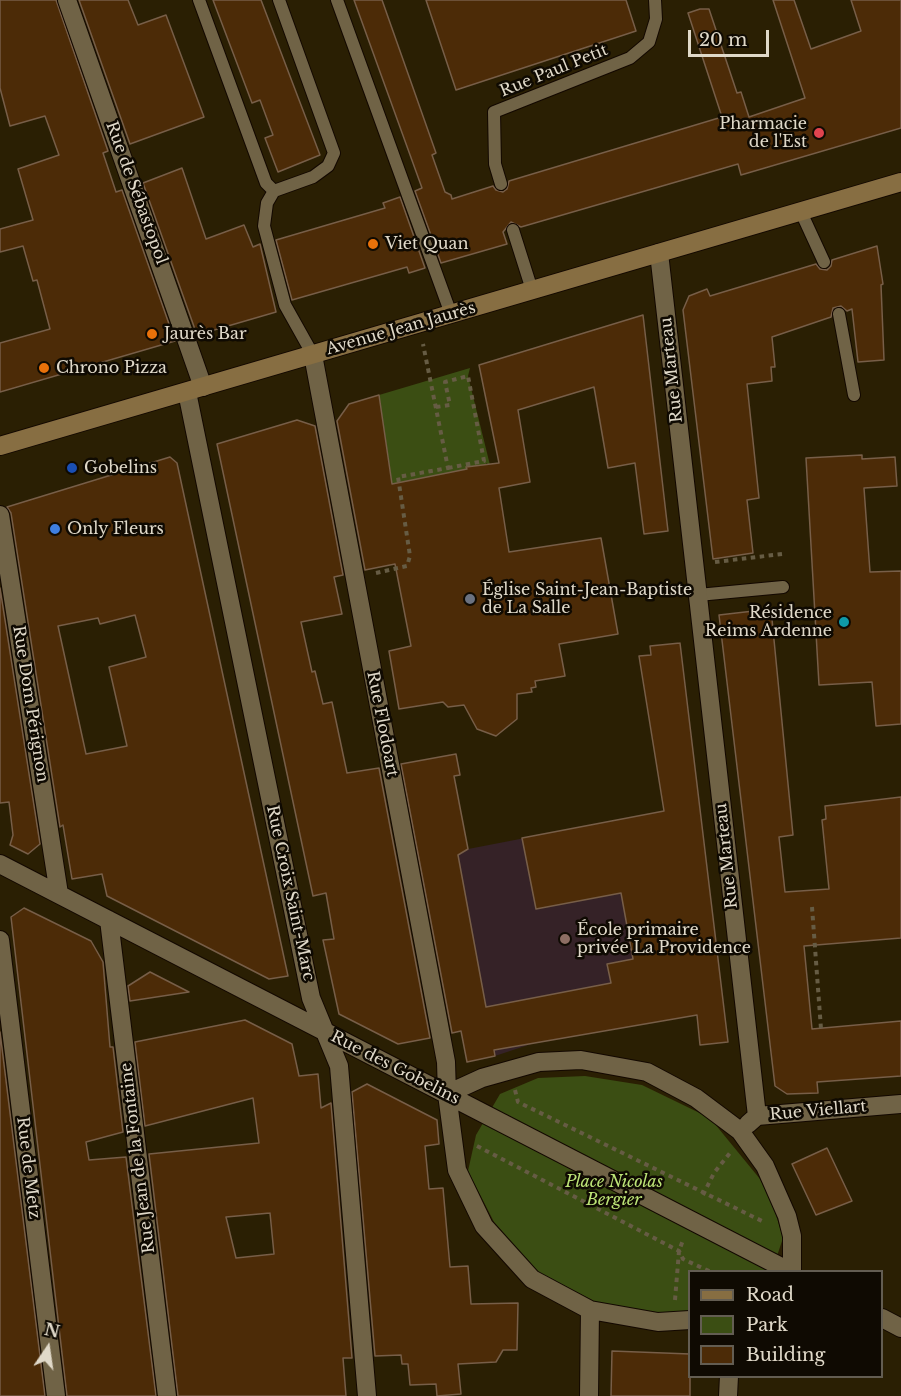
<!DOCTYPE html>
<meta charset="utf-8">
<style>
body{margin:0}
#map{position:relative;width:901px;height:1396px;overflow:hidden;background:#2a1f03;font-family:"Libre Baskerville",serif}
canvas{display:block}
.legend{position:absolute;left:688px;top:1270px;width:195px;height:108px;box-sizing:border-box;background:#0f0a02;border:2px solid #635d52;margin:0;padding:8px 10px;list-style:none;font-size:18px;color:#e0d9c9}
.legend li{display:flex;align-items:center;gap:12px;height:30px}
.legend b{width:30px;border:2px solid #635d52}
.north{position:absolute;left:18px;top:1318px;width:60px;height:60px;-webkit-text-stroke:4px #0f0a02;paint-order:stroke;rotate:13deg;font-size:16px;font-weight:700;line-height:24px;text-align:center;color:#e0d9c9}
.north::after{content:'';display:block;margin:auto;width:21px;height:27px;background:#e0d9c9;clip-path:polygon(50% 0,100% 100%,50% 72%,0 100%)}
.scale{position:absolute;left:688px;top:30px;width:81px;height:27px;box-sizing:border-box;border:3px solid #e0d9c9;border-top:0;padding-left:8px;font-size:18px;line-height:21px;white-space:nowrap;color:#e0d9c9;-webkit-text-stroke:4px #0f0a02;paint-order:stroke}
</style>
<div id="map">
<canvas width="901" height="1396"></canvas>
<ul class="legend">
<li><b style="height:8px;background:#876e42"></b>Road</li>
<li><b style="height:16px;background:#3b4e13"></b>Park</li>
<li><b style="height:16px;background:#4c2b07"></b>Building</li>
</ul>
<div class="north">N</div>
<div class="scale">20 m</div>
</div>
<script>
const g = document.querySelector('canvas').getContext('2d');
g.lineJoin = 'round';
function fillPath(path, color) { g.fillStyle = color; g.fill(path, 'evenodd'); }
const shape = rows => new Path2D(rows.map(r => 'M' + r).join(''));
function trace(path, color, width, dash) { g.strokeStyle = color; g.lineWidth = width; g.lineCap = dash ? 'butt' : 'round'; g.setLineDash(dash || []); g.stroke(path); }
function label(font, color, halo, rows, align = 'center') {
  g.font = font + ' "Libre Baskerville",serif'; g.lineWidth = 5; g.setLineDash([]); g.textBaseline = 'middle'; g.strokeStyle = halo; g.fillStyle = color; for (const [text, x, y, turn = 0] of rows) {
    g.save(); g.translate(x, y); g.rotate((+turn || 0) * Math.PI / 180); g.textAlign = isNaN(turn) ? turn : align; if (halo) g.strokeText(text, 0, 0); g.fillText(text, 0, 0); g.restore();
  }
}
fillPath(shape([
 [664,811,690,959,531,1044,495,1056,467,1062,427,857]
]), '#352227');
fillPath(shape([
 [470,368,468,376,490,465,486,463,486,466,470,469,467,467,467,469,395,505,379,395],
 [585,1076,642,1085,710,1118,760,1179,773,1205,783,1238,772,1271,690,1272,689,1312,661,1315,598,1303,538,1272,494,1222,468,1171,476,1135,500,1094,538,1078]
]), '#3b4e13');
const building = shape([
 [0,0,56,0,108,151,103,153,116,192,122,190,175,341,0,392,0,343,50,329,37,280,33,281,23,246,0,252,0,229,33,220,18,169,59,155,45,116,10,126,0,88,0,0],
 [79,0,128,0,138,25,166,15,204,117,130,144,79,0],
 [213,0,261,0,320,155,278,172,265,138,273,135,260,100,252,103,213,0],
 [354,0,382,0,436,153,432,155,445,192,451,195,452,199,493,186,496,190,503,192,507,189,509,181,722,117,688,13,700,9,709,9,737,93,741,92,749,117,805,98,773,0,794,0,811,49,861,31,851,0,901,0,901,128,741,175,738,164,521,227,511,222,503,232,507,244,441,263,415,191,422,188,354,0],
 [426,0,626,0,636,31,456,90,426,0],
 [182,168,206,239,244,225,253,247,260,244,276,312,197,335,143,183,182,168],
 [400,197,425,268,409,273,407,267,292,300,276,240,385,208,383,203,400,197],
 [877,246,883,284,881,285,884,360,858,362,852,309,847,311,841,306,833,308,831,317,772,337,775,367,771,367,772,381,747,384,759,498,747,500,753,553,713,559,683,310,689,296,707,289,710,296,816,264,820,269,827,270,831,266,832,260,877,246],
 [643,315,668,531,644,534,635,463,608,468,594,387,518,410,530,482,499,488,509,552,601,538,618,634,559,644,565,676,535,681,536,687,531,688,532,692,517,694,517,719,496,736,477,729,464,705,448,707,443,702,399,709,389,651,411,646,395,564,365,570,337,421,349,404,379,395,392,484,467,469,466,467,499,463,479,365,643,315],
 [297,420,315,426,343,575,334,577,342,614,301,622,312,672,315,671,323,704,332,702,347,773,379,768,430,1038,398,1044,339,1014,323,940,334,939,326,893,313,896,217,444,297,420],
 [862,455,862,459,895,457,897,486,864,488,870,572,901,571,901,724,876,726,872,682,819,685,806,458,862,455],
 [170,457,177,463,288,976,269,979,107,896,102,874,72,879,63,825,60,827,11,513,7,507,170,457],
 [135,615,146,657,109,667,127,746,86,754,58,626,98,618,100,624,135,615],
 [0,588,40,844,28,854,10,845,13,835,9,802,0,803,0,588],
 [771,609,793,835,779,837,785,892,829,889,822,820,826,819,825,806,901,797,901,938,804,946,812,1029,901,1021,901,1076,817,1082,818,1093,787,1094,775,1086,719,615,771,609],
 [680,643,728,1042,700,1045,697,1015,494,1050,495,1056,467,1062,461,1031,452,1033,401,764,456,754,460,775,454,776,468,849,458,855,486,1007,611,983,607,964,633,959,621,893,536,909,522,838,664,811,639,656,651,655,650,646,680,643],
 [24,908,91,941,103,962,110,1047,113,1047,123,1132,86,1142,89,1160,126,1157,156,1396,67,1396,11,917,24,908],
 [150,972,189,992,130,1001,128,986,150,972],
 [245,1020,292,1044,299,1076,318,1074,321,1108,331,1103,352,1358,343,1358,346,1396,178,1396,149,1154,259,1143,253,1098,145,1126,135,1042,245,1020],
 [270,1213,274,1254,236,1258,226,1217,270,1213],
 [0,1032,45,1396,0,1396,0,1032],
 [367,1084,437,1120,439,1144,425,1146,429,1189,443,1188,450,1267,468,1266,471,1304,518,1303,517,1350,503,1350,496,1362,458,1364,461,1394,437,1396,436,1384,410,1385,408,1364,402,1364,401,1355,375,1356,352,1092,367,1084],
 [827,1148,852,1201,816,1215,792,1164,827,1148],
 [612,1351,690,1354,690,1396,611,1396,612,1351]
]);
fillPath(building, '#4c2b07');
trace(building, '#775e48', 1.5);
const service = shape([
 [199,0,266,183,274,191],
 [279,0,334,153,328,166,313,177,274,191,267,203,264,226,285,305,313,355],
 [337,0,451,314],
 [501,184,495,164,494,112,630,58,649,42,656,19,655,0],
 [801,212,824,262],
 [513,230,532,290],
 [839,314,854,395],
 [698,595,783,587]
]);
const minor = shape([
 [67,0,203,387],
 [659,253,757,1116],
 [313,355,446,1062,447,1094,457,1170,484,1226,532,1279,590,1310,658,1322,690,1320],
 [187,392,311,998,339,1066,367,1396],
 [0,515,59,894],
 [0,864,791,1272],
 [109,920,167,1396],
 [0,940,56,1396],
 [447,1094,482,1078,539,1062,581,1060,647,1072,696,1098,740,1131,765,1166,787,1216,792,1236,792,1272],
 [748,1124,757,1116,901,1104],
 [882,1318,901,1328],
 [589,1396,590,1310],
 [728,1396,729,1376]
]);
const secondary = shape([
 [0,446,901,182]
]);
trace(service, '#130800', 14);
trace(minor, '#130800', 20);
trace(secondary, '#130800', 20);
trace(shape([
 [436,407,450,405,445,382,468,376,484,461,448,468],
 [715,562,782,554],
 [376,573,407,566,410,556,398,477,448,468,423,344],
 [812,907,821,1029],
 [515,1090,518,1102,764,1222],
 [477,1146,679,1251,683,1259,711,1272],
 [703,1195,714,1173,730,1153],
 [675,1300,679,1251,683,1240]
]), '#665c44', 4, [4.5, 4.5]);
trace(service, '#706346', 12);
trace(minor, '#706346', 18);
trace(secondary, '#876e42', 18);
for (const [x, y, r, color] of [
 [819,133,6,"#e0444e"],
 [373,244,6,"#e8710a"],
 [152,334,6,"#e8710a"],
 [44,368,6,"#e8710a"],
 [72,468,6,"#1a4fb4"],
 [55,529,6,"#3f7fe0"],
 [470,599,6,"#6b7280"],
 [844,622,6,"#0f9aa8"],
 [565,939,6,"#8d6e63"]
]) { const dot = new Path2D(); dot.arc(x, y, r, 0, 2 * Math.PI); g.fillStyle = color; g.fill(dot); trace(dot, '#0f0a02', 2); }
label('16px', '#e0d9c9', '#0f0a02', [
 ["Rue Paul Petit",554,71,-22],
 ["Rue de Sébastopol",136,193,70],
 ["Avenue Jean Jaurès",401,329,-16],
 ["Rue Marteau",672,370,-96],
 ["Rue Dom Pérignon",30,704,81],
 ["Rue Flodoart",382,724,79],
 ["Rue Marteau",727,856,-96],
 ["Rue Croix Saint-Marc",290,893,78],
 ["Rue des Gobelins",395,1068,27],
 ["Rue Viellart",818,1111,-5],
 ["Rue Jean de la Fontaine",138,1158,-97],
 ["Rue de Metz",28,1168,83]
]);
label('16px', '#e0d9c9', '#0f0a02', [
 ["Pharmacie",807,124,"right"],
 ["de l'Est",807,142,"right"],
 ["Viet Quan",385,244],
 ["Jaurès Bar",164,334],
 ["Chrono Pizza",56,368],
 ["Gobelins",84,468],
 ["Only Fleurs",67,529],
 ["Église Saint-Jean-Baptiste",482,590],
 ["de La Salle",482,608],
 ["Résidence",832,613,"right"],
 ["Reims Ardenne",832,631,"right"],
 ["École primaire",577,930],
 ["privée La Providence",577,948]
], 'left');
label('italic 16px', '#bde477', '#0f0a02', [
 ["Place Nicolas",614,1182],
 ["Bergier",614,1200]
]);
</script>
